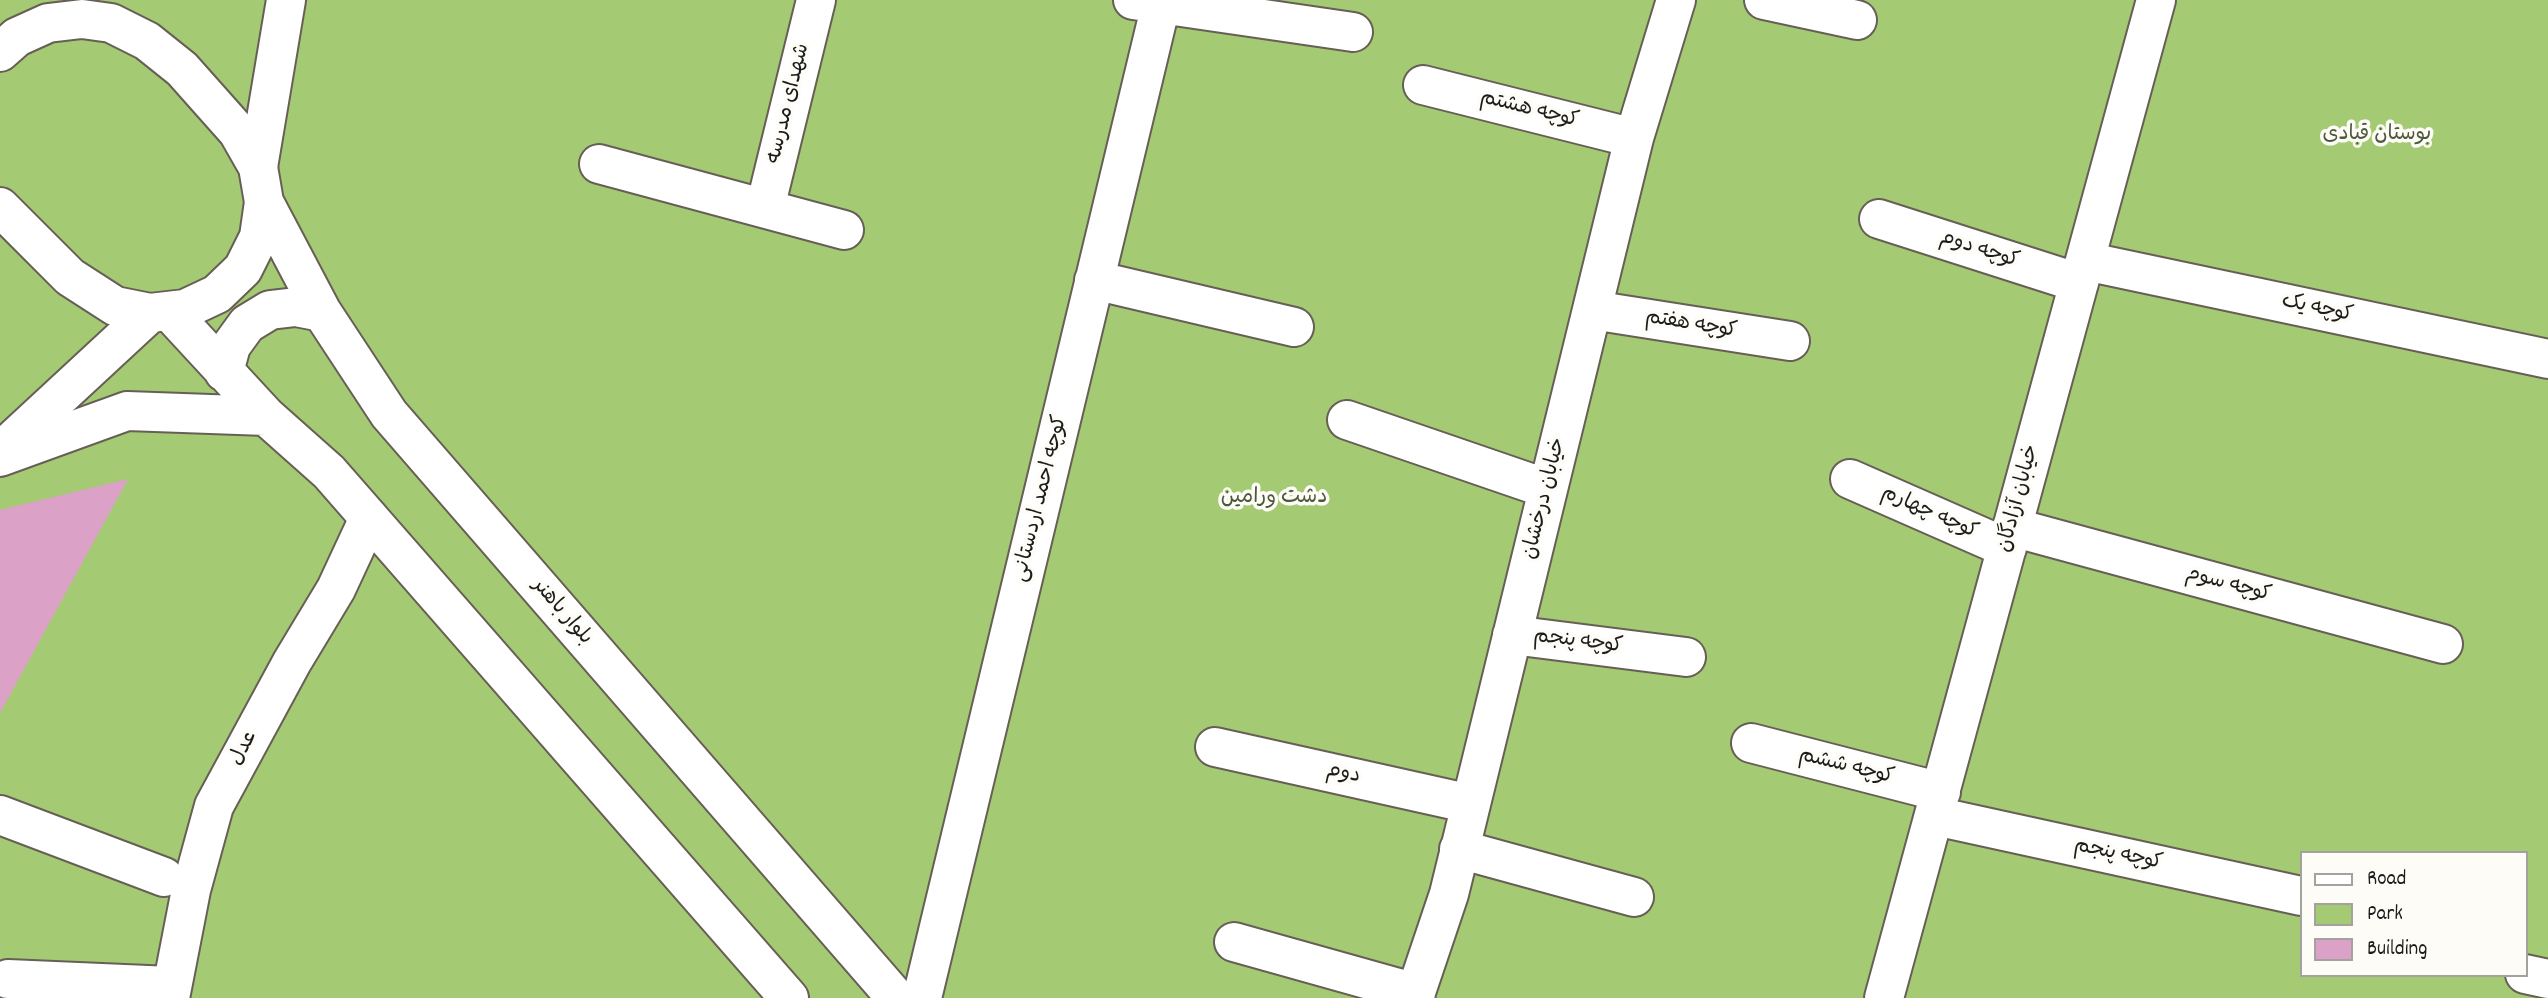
<!DOCTYPE html>
<meta charset="utf-8">
<style>
body{margin:0}
#map{position:relative;width:2548px;height:998px;overflow:hidden;background:#f3dcbe;font-family:Dekko,sans-serif}
canvas{display:block}
.legend{position:absolute;left:2300px;top:851px;width:228px;height:126px;box-sizing:border-box;background:#fdfcf7;border:2px solid #a3a29f;margin:0;padding:9px 12px;list-style:none;font-size:21px;color:#1c1c1c}
.legend li{display:flex;align-items:center;gap:14px;height:35px}
.legend b{width:35px;border:2px solid #a3a29f}
</style>
<div id="map">
<canvas width="2548" height="998"></canvas>
<ul class="legend">
<li><b style="height:9px;background:#fff"></b>Road</li>
<li><b style="height:19px;background:#a5ca74"></b>Park</li>
<li><b style="height:19px;background:#dca1c7"></b>Building</li>
</ul>
</div>
<script>
const g = document.querySelector('canvas').getContext('2d');
g.lineJoin = 'round';
function fillPath(path, color) { g.fillStyle = color; g.fill(path, 'evenodd'); }
const shape = rows => new Path2D(rows.map(r => 'M' + r).join(''));
function trace(path, color, width, dash) { g.strokeStyle = color; g.lineWidth = width; g.lineCap = dash ? 'butt' : 'round'; g.setLineDash(dash || []); g.stroke(path); }
function label(font, color, halo, rows, align = 'center') {
  g.font = font + ' Dekko,"Playpen Sans Arabic",sans-serif'; g.lineWidth = 7; g.setLineDash([]); g.textBaseline = 'middle'; g.strokeStyle = halo; g.fillStyle = color; for (const [text, x, y, turn = 0] of rows) {
    g.save(); g.translate(x, y); g.rotate((+turn || 0) * Math.PI / 180); g.textAlign = isNaN(turn) ? turn : align; if (halo) g.strokeText(text, 0, 0); g.fillText(text, 0, 0); g.restore();
  }
}
fillPath(shape([
 [0,0,2548,0,2548,998,0,998],
 [2301,853,2525,853,2525,975,2301,975]
]), '#a5ca74');
fillPath(shape([
 [128,479,0,713,0,510]
]), '#dca1c7');
const minor = shape([
 [1133,0,1353,32],
 [1764,0,1857,20],
 [1423,85,1634,138],
 [599,164,844,230],
 [765,208,816,0],
 [1879,219,2079,283],
 [2085,261,2548,359],
 [1094,280,1294,327],
 [1592,310,1790,341],
 [1347,420,1548,489],
 [1850,479,2007,548],
 [2012,527,2443,644],
 [1512,635,1686,657],
 [1751,743,1941,792],
 [1215,747,1471,804],
 [0,815,164,877],
 [1935,816,2301,896],
 [1459,849,1634,897],
 [1234,942,1416,993],
 [2525,974,2548,979],
 [8,979,171,986],
 [922,998,1162,0],
 [1414,998,1449,894,1634,138,1676,0],
 [1884,998,2156,0]
]);
const tertiary = shape([
 [170,998,191,890,214,806,292,662,336,589,369,518]
]);
const secondary = shape([
 [258,167,286,0],
 [0,452,150,313]
]);
const primary = shape([
 [0,52,17,37,48,23,82,19,111,23,147,41,182,69,238,132,258,167,264,202,259,237,243,269,217,294,185,309,150,313,115,306,70,277,0,207],
 [264,202,322,312,389,414,896,998],
 [169,311,266,416,329,472,789,998],
 [224,372,231,346,247,324,270,310,296,307,322,312],
 [0,457,127,411,266,416]
]);
trace(minor, '#675f55', 42);
trace(tertiary, '#675f55', 42);
trace(secondary, '#675f55', 42);
trace(primary, '#675f55', 42);
trace(minor, '#fff', 38);
trace(tertiary, '#fff', 38);
trace(secondary, '#fff', 38);
trace(primary, '#fff', 38);
label('21px', '#1c1c1c', '#fdfcf7', [
 ["شهدای مدرسه",790,104,-76],
 ["کوچه هشتم",1529,111,14],
 ["کوچه دوم",1979,251,18],
 ["کوچه یک",2317,310,12],
 ["کوچه هفتم",1691,326,9],
 ["کوچه احمد اردستانی",1042,499,-76],
 ["خیابان درخشان",1546,499,-76],
 ["خیابان آزادگان",2020,499,-75],
 ["کوچه چهارم",1929,514,24],
 ["کوچه سوم",2228,586,15],
 ["بلوار باهنر",561,613,49],
 ["کوچه پنجم",1578,643,7],
 ["عدل",245,749,-62],
 ["کوچه ششم",1846,768,14],
 ["دوم",1343,775,12],
 ["کوچه پنجم",2118,856,12]
]);
label('21px', '#4c593b', '#fdfcf7', [
 ["بوستان قبادی",2377,136],
 ["دشت ورامین",1274,499]
]);
</script>
